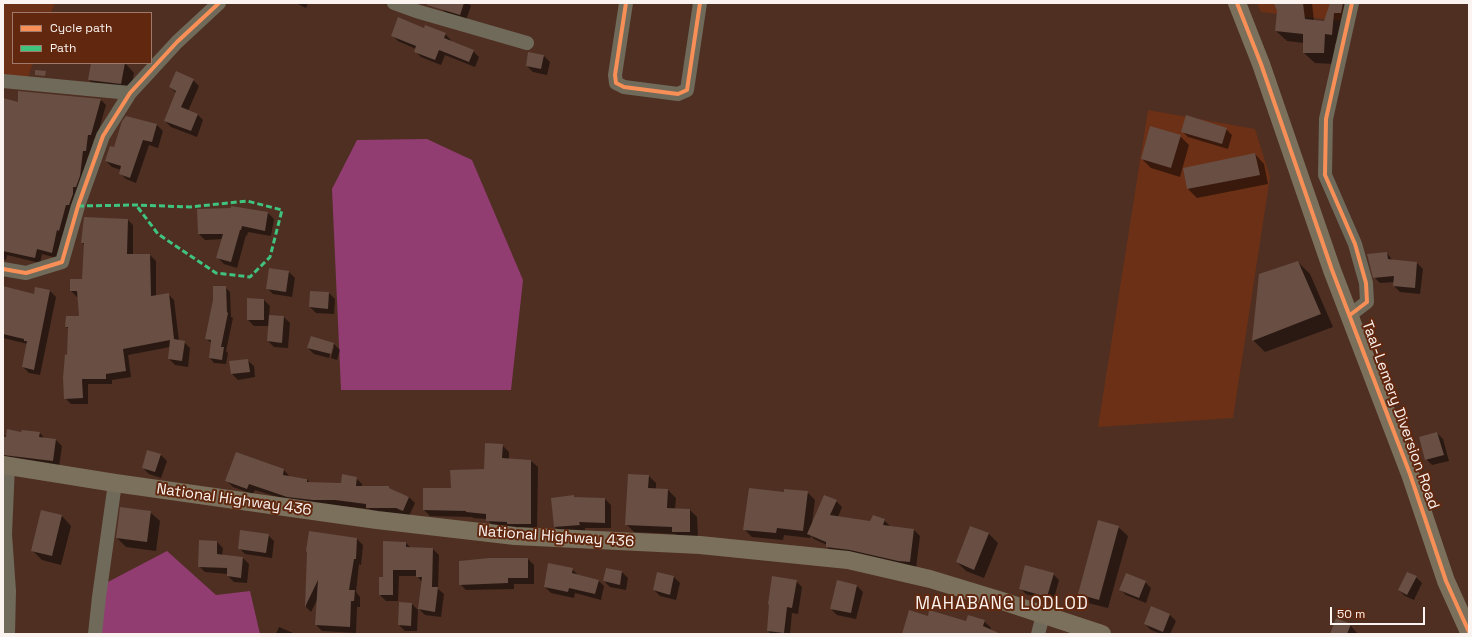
<!DOCTYPE html>
<style>
body{margin:0}
#map{position:relative;width:1472px;height:637px;overflow:hidden;background:#4e2f22;font-family:"Space Grotesk",sans-serif}
canvas{display:block}
.frame{position:absolute;inset:0;border:4px solid #fbf3f0;pointer-events:none}
.legend{position:absolute;left:12px;top:12px;width:140px;height:52px;box-sizing:border-box;background:#61280f;border:1px solid #9f7969;margin:0;padding:5px 7px;list-style:none;font-size:12px;color:#fbf3f0}
.legend li{display:flex;align-items:center;gap:8px;height:20px}
.legend b{width:20px;border:1px solid #9f7969}
.scale{position:absolute;left:1330px;top:607px;width:95px;height:18px;box-sizing:border-box;border:2px solid #fbf3f0;border-top:0;padding-left:5px;font-size:12px;line-height:14px;white-space:nowrap;color:#fbf3f0;-webkit-text-stroke:3px #61280f;paint-order:stroke}
</style>
<div id="map">
<canvas width="1472" height="637"></canvas>
<div class="frame"></div>
<ul class="legend">
<li><b style="height:5px;background:#f78f57"></b>Cycle path</li>
<li><b style="height:5px;background:#40c37c"></b>Path</li>
</ul>
<div class="scale">50 m</div>
</div>
<script>
const g = document.querySelector('canvas').getContext('2d');
g.lineJoin = 'round';
function fillPath(path, color) { g.fillStyle = color; g.fill(path, 'evenodd'); }
const shape = rows => new Path2D(rows.map(r => 'M' + r).join(''));
function trace(path, color, width, dash) { g.strokeStyle = color; g.lineWidth = width; g.lineCap = dash ? 'butt' : 'round'; g.setLineDash(dash || []); g.stroke(path); }
function label(font, color, halo, rows, align = 'center') {
  g.font = font + ' "Space Grotesk",sans-serif'; g.lineWidth = 4; g.setLineDash([]); g.textBaseline = 'middle'; g.strokeStyle = halo; g.fillStyle = color; for (const [text, x, y, turn = 0] of rows) {
    g.save(); g.translate(x, y); g.rotate((+turn || 0) * Math.PI / 180); g.textAlign = isNaN(turn) ? turn : align; if (halo) g.strokeText(text, 0, 0); g.fillText(text, 0, 0); g.restore();
  }
}
fillPath(shape([
 [3,3,55,3,51,13,13,13,13,63,33,63,28,77,3,74],
 [1257,3,1345,3,1341,21,1261,12],
 [1148,110,1255,129,1270,177,1233,418,1098,427]
]), '#6c3016');
fillPath(shape([
 [427,139,472,160,523,280,511,390,341,390,332,189,357,140],
 [167,551,216,595,250,591,260,634,99,634,104,584]
]), '#913d72');
fillPath(shape([
 [296,3,308,3,306,8],
 [444,3,468,3,471,6,466,20,448,15,442,9],
 [1275,3,1312,3,1314,21,1325,22,1331,3,1358,3,1343,45,1335,44,1334,64,1315,63,1304,53,1304,43,1287,41,1276,31,1278,11],
 [424,29,445,34,451,40,451,42,473,51,479,57,475,67,445,55,441,65,421,57,415,51,416,49,398,41,392,35],
 [544,56,550,62,547,75,533,72,527,66],
 [92,63,125,63,134,73,130,92,98,89,89,80],
 [193,80,199,86,188,111,197,114,203,120,197,137,171,127,165,121,176,93,170,87],
 [3,99,19,103,101,100,106,105,96,140,94,139,91,156,88,156,85,182,65,236,62,235,57,258,42,254,40,263,7,255,6,260,3,259],
 [157,125,163,131,158,148,149,145,136,183,126,179,120,173,121,170,112,167,106,161,114,148],
 [1226,129,1232,135,1228,149,1188,137,1182,131],
 [1180,136,1189,145,1180,177,1151,168,1142,159],
 [1255,154,1264,164,1268,184,1197,198,1188,189,1184,169],
 [232,207,268,213,274,219,271,236,248,232,247,236,246,235,237,268,224,264,218,258,223,239,205,240,199,234,231,209],
 [128,220,133,225,133,255,150,255,156,261,156,296,168,294,174,300,179,341,184,342,190,348,188,367,175,365,169,359,170,347,128,355,131,377,112,380,112,384,88,384,88,404,71,404,65,398,69,329,66,327,80,317,79,297,77,297,71,291,83,280,85,245,82,243],
 [1387,253,1393,261,1417,263,1423,269,1420,294,1400,292,1394,286,1394,282,1380,283,1374,277],
 [1298,262,1310,274,1333,327,1265,352,1253,340],
 [289,272,295,278,292,297,273,294,267,288],
 [3,287,35,295,50,291,56,297,40,375,29,373,23,367,28,344,3,338],
 [225,287,230,292,231,317,233,318,226,351,228,353,226,364,214,363,210,358,211,343,206,338],
 [329,293,335,299,334,314,316,313,310,307],
 [264,300,270,306,269,316,284,317,290,323,288,348,274,347,268,341,269,326,254,326,248,320],
 [334,344,340,350,337,360,331,358,334,346,332,346,329,358,314,354,308,348],
 [247,360,254,366,255,377,238,380,232,374],
 [22,433,40,433,45,439,56,440,62,446,59,467,3,460,3,435,7,436],
 [1437,433,1443,439,1449,461,1432,465,1426,459],
 [502,445,509,452,509,460,531,461,538,467,537,530,494,527,487,519,473,518,472,517,430,516,424,510,452,489,485,470],
 [236,454,284,470,290,477,307,479,310,483,342,484,356,478,362,484,362,487,388,487,392,491,409,497,415,503,409,516,403,514,373,513,370,509,341,506,319,506,294,502,255,490,253,494,233,487,227,481],
 [161,455,167,461,161,478,149,474,143,468],
 [649,476,656,483,656,489,668,490,676,498,675,509,690,510,697,517,698,539,681,539,675,534,634,532,626,524],
 [807,492,815,500,812,523,836,501,842,507,838,517,871,522,884,520,890,526,914,530,920,536,916,568,833,553,827,547,827,545,814,539,811,536,810,538,784,535,783,540,752,537,745,530,785,493],
 [573,496,575,498,605,499,611,505,611,528,585,528,585,531,561,533,555,527],
 [42,511,62,516,71,526,61,565,42,560,32,550],
 [150,512,160,521,156,551,126,547,117,538],
 [971,527,989,534,998,543,984,578,966,571,957,562],
 [1118,527,1128,536,1108,608,1088,603,1079,594],
 [268,535,274,541,272,558,245,554,239,548],
 [357,539,363,545,361,565,359,564,356,592,360,597,360,607,357,607,356,633,322,631,316,625,318,598,311,612,306,607,308,552],
 [217,542,223,548,222,556,243,558,249,564,247,583,234,582,228,576,228,574,205,572,199,566],
 [406,543,411,548,433,549,439,555,438,589,444,594,441,617,425,615,419,609,422,582,417,576,399,576,398,601,386,601,380,595,384,578],
 [528,559,534,565,534,584,514,584,514,589,466,590,460,584],
 [572,569,578,575,598,580,604,586,601,600,575,593,574,598,551,593,545,587],
 [606,569,622,572,628,578,626,590,610,587,604,581],
 [658,573,674,577,680,583,676,600,660,596,654,590],
 [1053,574,1059,580,1053,602,1026,594,1020,588],
 [1126,575,1145,582,1151,588,1146,603,1126,595,1120,589],
 [1416,577,1422,583,1414,600,1405,596,1399,590],
 [796,581,802,587,798,614,792,613,790,634,771,634,768,631],
 [857,586,863,592,856,619,837,615,831,609],
 [412,604,418,610,417,631,405,631,399,625],
 [1152,608,1170,615,1176,621,1170,634,1161,634,1151,630,1145,624],
 [929,617,967,622,984,621,991,628,991,630,999,634,904,634],
 [1350,625,1358,634,1331,634],
 [279,627,293,633,294,634,276,634]
]), '#0007');
fillPath(shape([
 [427,3,464,3,460,15,427,5],
 [1274,3,1303,3,1305,19,1324,21,1330,3,1343,3,1341,13,1334,13,1332,35,1325,34,1324,53,1303,53,1303,34,1275,31,1277,11],
 [398,17,424,28,425,25,446,33,444,38,474,50,469,62,439,50,435,60,414,52,416,46,391,36],
 [528,52,544,55,541,69,526,66],
 [91,63,125,63,121,84,88,80],
 [35,70,46,71,45,76,35,75],
 [176,71,194,79,181,107,198,114,191,131,164,121,176,91,169,87],
 [18,91,101,99,91,135,88,135,86,151,83,151,80,176,76,187,73,187,73,194,69,205,66,205,59,231,57,230,52,253,37,249,35,258,3,251,3,98,18,102],
 [1186,115,1227,128,1222,144,1181,132],
 [126,116,157,124,152,142,143,140,130,178,119,174,121,166,105,161,110,146,114,147,122,121],
 [1150,126,1181,135,1171,168,1141,159],
 [1255,153,1260,175,1187,189,1183,168],
 [231,206,268,212,265,231,242,226,241,230,240,230,231,262,216,258,223,234,198,234,197,209,231,208],
 [84,217,128,219,127,254,150,254,151,296,169,293,174,339,185,341,182,361,168,359,170,340,123,349,126,371,106,374,106,379,82,379,83,398,64,399,63,378,65,354,67,355,68,327,65,327,66,316,79,316,77,291,70,291,70,279,82,279,84,243,81,243],
 [1387,252,1388,259,1417,262,1415,288,1393,286,1394,276,1373,278,1367,254],
 [1298,261,1321,314,1252,341,1259,274],
 [269,268,289,271,286,292,266,289],
 [3,286,34,294,35,287,50,290,34,370,22,367,27,341,24,341,24,339,3,334],
 [213,286,226,286,227,312,228,313,221,347,224,347,222,360,209,358,211,340,205,339,213,300],
 [310,291,329,292,328,309,309,307],
 [247,298,264,299,264,320,247,320],
 [269,315,284,316,282,343,267,341],
 [311,336,334,343,331,354,307,348],
 [248,359,250,372,231,374,229,361],
 [7,429,21,432,22,430,40,432,39,437,56,439,53,461,3,455,3,436,6,437],
 [1437,432,1444,455,1425,460,1419,437],
 [485,443,503,444,502,458,531,460,531,524,507,524,507,522,486,521,486,514,466,512,466,511,423,510,423,488,451,488,450,470,484,469],
 [147,450,161,454,155,472,142,468],
 [236,452,284,469,283,475,307,479,307,482,341,483,342,474,357,477,356,486,389,486,389,488,409,497,403,511,396,508,366,508,366,504,335,500,313,500,287,497,249,484,247,489,225,481],
 [628,474,649,475,648,488,668,489,667,508,690,509,690,532,672,532,672,527,625,525],
 [749,488,784,492,784,489,808,491,803,531,777,528,776,533,743,530],
 [574,495,574,497,605,498,605,523,579,522,580,525,554,527,551,498],
 [824,495,837,500,830,515,870,521,873,515,885,519,883,525,914,529,910,562,898,561,850,550,826,547,826,542,807,534],
 [120,507,151,511,147,542,116,538],
 [41,510,62,515,52,556,31,551],
 [1098,520,1119,526,1099,600,1078,594],
 [970,526,989,533,974,570,956,562],
 [240,530,269,534,266,553,238,549],
 [309,531,357,538,356,559,354,559,349,590,355,590,354,601,351,601,350,627,315,625,318,580,305,607,307,552,306,551],
 [199,540,217,541,217,554,243,557,241,578,227,576,227,568,198,567],
 [383,541,406,542,406,547,433,548,432,587,438,587,435,612,418,609,422,577,416,577,416,570,393,570,393,595,379,595,379,577,383,577],
 [489,558,528,558,528,578,508,578,508,583,459,585,459,561],
 [548,563,573,568,572,573,599,580,595,594,569,588,568,592,544,587],
 [1025,565,1054,573,1047,597,1019,589],
 [606,568,622,571,620,585,603,581],
 [657,572,674,576,670,595,653,590],
 [1407,572,1417,576,1407,595,1398,590],
 [1126,573,1146,581,1139,598,1119,590],
 [772,576,797,580,792,608,787,607,784,633,767,631,769,605,768,604],
 [837,580,857,585,851,613,830,609],
 [399,602,412,603,411,626,398,625],
 [1151,606,1170,614,1163,632,1144,624],
 [909,610,928,616,929,610,966,621,968,615,985,620,983,626,1001,634,902,634],
 [1336,618,1351,624,1347,634,1330,634]
]), '#684e43');
trace(shape([
 [394,3,416,11,527,43],
 [626,3,615,75,616,83,624,87,678,94,687,90,700,3],
 [3,81,130,93],
 [3,269,26,273,62,262,78,206,103,136,130,93,177,42,219,3],
 [1350,315,1367,302,1366,283,1355,244,1325,175,1326,119,1352,3],
 [8,466,5,534,9,591,8,634],
 [95,634,99,597,115,483],
 [1038,634,1043,615]
]), '#706a5a', 14);
trace(shape([
 [1237,3,1261,64,1332,270,1410,474,1446,581,1469,632],
 [3,465,115,483,377,520,515,536,700,545,848,560,930,579,999,600,1102,634]
]), '#7b705c', 18);
trace(shape([
 [78,206,136,205,190,207,247,201,282,210,270,257,250,277,216,273,158,234,136,205]
]), '#40c37c', 3, [6, 3]);
trace(shape([
 [626,3,615,75,616,83,624,87,678,94,687,90,700,3],
 [1237,3,1261,64,1332,270,1410,474,1446,581,1469,632],
 [3,269,26,273,62,262,78,206,103,136,130,93,177,42,219,3],
 [1350,315,1367,302,1366,283,1355,244,1325,175,1326,119,1352,3]
]), '#f78f57', 4);
label('15px', '#fbf3f0', '#61280f', [
 ["Taal-Lemery Diversion Road",1400,415,70],
 ["National Highway 436",234,500,8],
 ["National Highway 436",556,537,4]
]);
g.letterSpacing = '1px';
label('17px', '#fbf3f0', '#61280f', [
 ["MAHABANG LODLOD",1002,604]
]);
g.letterSpacing = '0px';
</script>
